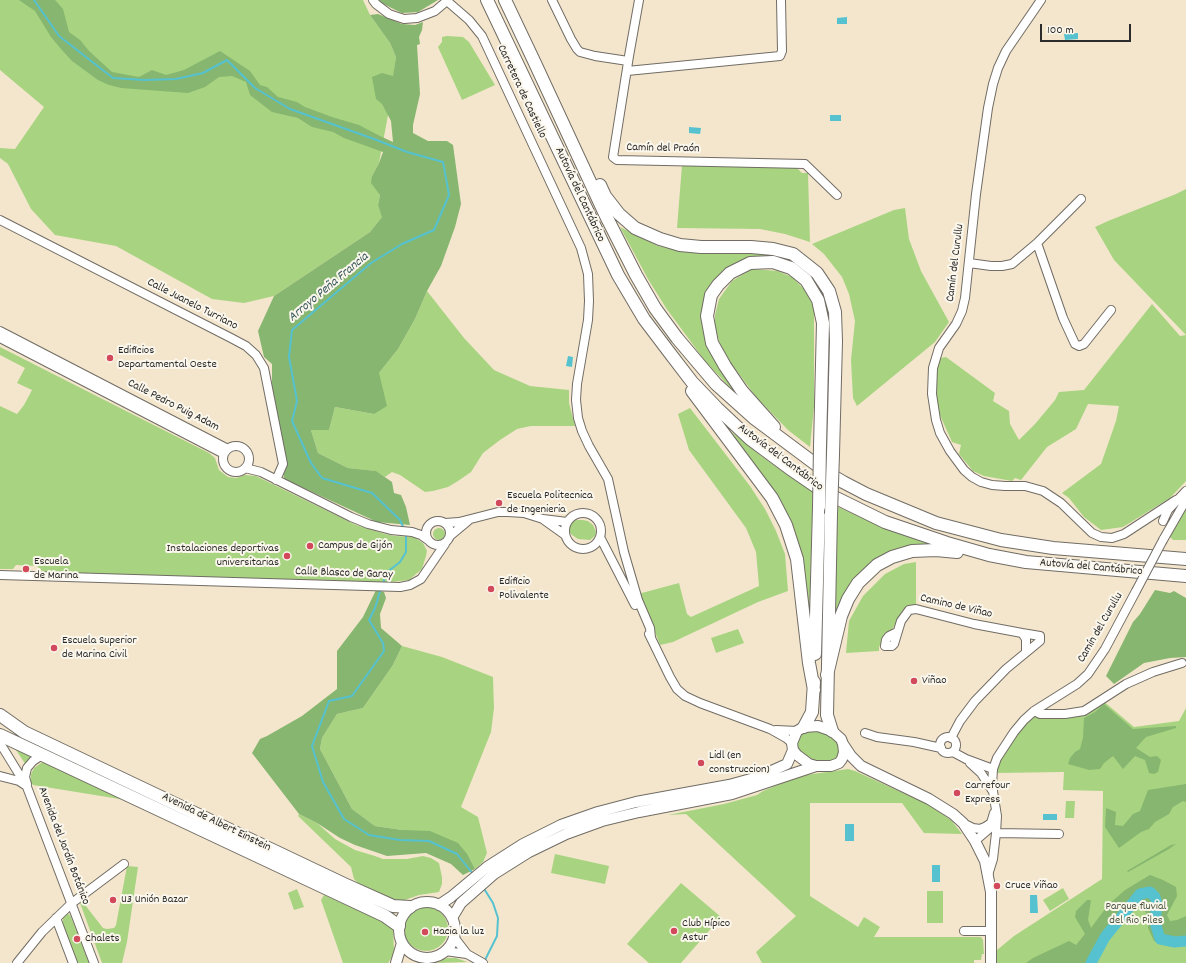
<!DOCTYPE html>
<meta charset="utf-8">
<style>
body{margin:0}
#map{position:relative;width:1186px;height:963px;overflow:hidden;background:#f4e6cd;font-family:Dekko,sans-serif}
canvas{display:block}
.scale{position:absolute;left:1040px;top:24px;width:91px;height:18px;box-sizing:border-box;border:2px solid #2b2b2b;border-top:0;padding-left:5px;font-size:12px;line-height:14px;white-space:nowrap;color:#2b2b2b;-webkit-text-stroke:3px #fbf7ec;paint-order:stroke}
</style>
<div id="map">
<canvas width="1186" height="963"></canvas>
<div class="scale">100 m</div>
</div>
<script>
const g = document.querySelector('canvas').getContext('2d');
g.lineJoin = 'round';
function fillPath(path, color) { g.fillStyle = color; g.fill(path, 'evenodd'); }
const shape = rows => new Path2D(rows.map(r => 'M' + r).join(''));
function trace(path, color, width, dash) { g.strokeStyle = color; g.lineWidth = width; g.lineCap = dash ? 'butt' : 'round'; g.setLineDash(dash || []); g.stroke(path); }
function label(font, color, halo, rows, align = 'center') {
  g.font = font + ' Dekko,sans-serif'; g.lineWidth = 4; g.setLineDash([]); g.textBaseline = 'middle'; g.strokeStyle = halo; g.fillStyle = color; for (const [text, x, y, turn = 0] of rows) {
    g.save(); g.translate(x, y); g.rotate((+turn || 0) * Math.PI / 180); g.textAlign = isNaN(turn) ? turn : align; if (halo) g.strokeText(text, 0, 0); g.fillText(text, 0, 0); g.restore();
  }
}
fillPath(shape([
 [0,0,363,0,370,15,390,43,396,57,389,110,379,163,372,176,380,195,378,205,383,216,370,232,274,296,244,303,212,299,116,246,55,235,31,209,8,164,0,158,0,148,15,149,44,107,0,70],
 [447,36,463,37,469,42,495,85,462,100,438,47,442,42,442,37],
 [682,165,796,167,802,173,808,173,810,242,785,234,760,229,677,228],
 [1186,189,1186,335,1114,260,1095,227,1108,221,1176,194],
 [905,208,909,239,921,271,949,322,935,342,857,406,853,398,851,360,855,321,849,294,842,277,824,254,812,244,894,210],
 [620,227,658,246,680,251,771,252,802,264,822,286,830,315,829,319,787,262,733,267,702,316,740,398,705,361,666,308,648,279],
 [752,269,778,271,792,277,804,289,814,307,814,406,810,447,788,430,756,397,728,359,719,341,715,326,715,315,719,299,732,281],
 [427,291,464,338,494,370,530,386,569,390,569,403,575,426,531,426,517,429,500,440,483,453,471,472,458,481,448,487,433,491,425,492,400,475,392,472,385,477,375,471,348,468,318,453,311,430,329,430,335,407,374,414,379,373,398,349,415,319],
 [1152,304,1180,336,1186,335,1186,481,1170,498,1123,527,1101,530,1084,517,1069,498,1062,493,1101,464,1116,421,1119,406,1088,404,1076,429,1047,447,1021,480,1015,478,1012,481,984,476,973,471,959,454,961,445,952,442,939,413,936,395,937,364,940,358,946,357,995,393,993,401,1009,411,1010,424,1019,440,1035,424,1055,400,1059,392,1084,390],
 [0,347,209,453,215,458,219,470,228,477,236,478,245,475,256,476,356,525,385,534,395,536,414,537,423,543,427,551,426,556,422,569,409,580,372,584,43,572,37,566,16,565,13,569,0,569,0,406,17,414,24,405,32,390,17,383,25,368,0,355],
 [690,408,750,486,765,509,776,531,785,554,788,591,758,602,673,642,660,645,647,612,638,594,679,583,687,614,691,617,759,586,756,552,746,528,689,450,678,414],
 [718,421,761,456,786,474,813,489,809,622,785,515],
 [838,507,884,528,934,546,869,565,858,574,851,584,834,620,835,540],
 [1186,508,1186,540,1173,540,1169,536],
 [577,520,583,520,588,521,593,525,596,532,595,536,590,540,578,539,572,535,569,532,569,527,572,522],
 '433 534a6 6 0 1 1 12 0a6 6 0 1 1-12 0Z',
 [916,562,916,606,905,608,891,631,885,636,879,647,879,651,846,653,849,621,863,596,885,574,904,564],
 [738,629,744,643,716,653,711,638],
 [402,646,442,657,493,677,494,708,491,732,461,807,478,817,487,853,483,862,475,869,468,855,402,830,375,826,352,809,320,749,322,738,337,714,363,708,393,665],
 [1102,700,1134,727,1179,721,1186,708,1186,963,991,963,991,955,1014,936,1102,879,1103,791,1063,790,1064,772,997,773,993,769,997,758,1034,711,1065,714],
 [818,726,841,739,839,763,802,760,793,738],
 [12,744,37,755,26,765],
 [46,762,132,801,33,785,31,782,31,774,34,768,41,763],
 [848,769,855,771,929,805,951,820,962,834,924,833,902,803,810,803,810,896,858,927,864,917,880,927,874,937,981,937,983,940,984,954,982,954,981,960,974,960,974,963,762,963,756,952,796,916,686,814,668,815,724,804,757,795,763,791,799,776],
 [1066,801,1075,801,1074,818,1065,818],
 [299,814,317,823,335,839,355,850,375,856,383,859,407,859,423,856,431,858,439,863,442,877,442,884,439,892,419,895,402,901,394,901,360,885,354,879,351,867,298,816],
 [555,854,609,866,605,884,551,873],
 [127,866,138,867,127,942,122,963,102,963,80,903,82,901,103,928,107,929,114,928,116,925],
 [681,883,721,917,681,963,649,963,627,944],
 [1063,888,1069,899,1050,911,1043,900],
 [297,889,304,907,294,910,288,893],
 [927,891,943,891,943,923,927,923],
 [324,895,388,924,393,930,394,950,392,957,388,963,343,963,321,900],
 '404 929a22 22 0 1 1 44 0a22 22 0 1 1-44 0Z',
 [67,914,69,914,71,917,89,963,77,963,63,926,63,918],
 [447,958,456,958,467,962,437,963]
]), '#a8d481');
fillPath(shape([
 [19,0,55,0,63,9,69,32,80,40,89,51,112,72,139,77,152,70,166,75,184,70,220,51,250,71,260,85,267,87,278,97,297,102,305,107,332,117,359,125,380,136,393,142,391,121,382,104,376,99,372,77,382,73,393,76,396,57,390,43,370,15,378,14,402,24,415,25,423,22,422,30,419,37,420,44,417,45,420,94,413,125,413,133,428,141,447,141,453,145,461,204,455,227,441,266,427,291,415,319,398,349,379,373,387,406,374,414,335,407,329,430,311,430,318,453,348,468,376,471,392,482,394,493,401,495,406,507,410,525,377,522,284,479,283,464,274,418,272,383,272,364,264,357,258,331,274,296,370,232,382,217,378,205,380,195,371,183,372,176,379,163,383,152,344,138,333,132,312,127,298,118,272,112,250,95,246,82,232,76,219,77,205,87,188,93,121,88,109,85,98,80,72,61,61,49,51,37,35,11],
 [377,0,438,0,418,12,402,13,379,2],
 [376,590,384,592,386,598,380,614,381,628,402,646,393,665,363,708,337,714,322,738,320,749,352,809,375,826,402,830,430,831,458,843,468,855,475,869,463,875,451,864,426,853,387,856,355,845,340,838,317,823,299,814,252,753,260,739,267,736,302,716,337,689,337,651,363,617],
 [1155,590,1170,593,1174,591,1186,598,1186,657,1170,658,1144,663,1114,684,1106,676,1133,622,1140,614],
 [1104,704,1133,729,1176,726,1176,728,1146,737,1136,748,1150,757,1157,756,1161,760,1158,772,1154,774,1149,773,1145,760,1135,756,1123,769,1113,756,1104,763,1100,769,1089,770,1068,764,1070,758,1075,752,1080,749,1083,738,1084,718,1095,712],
 [1186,784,1186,802,1183,801,1173,807,1169,814,1155,822,1149,829,1141,832,1119,848,1105,827,1106,808,1116,812,1115,825,1123,826,1133,814,1140,811,1148,790],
 [1176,844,1169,849,1128,872,1127,871,1171,845],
 [1150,875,1163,880,1176,887,1177,896,1167,915,1170,921,1177,920,1186,916,1186,945,1171,947,1154,941,1148,928,1149,918,1141,905,1135,908,1116,929,1092,963,1026,963,1033,958,1069,941,1076,945,1085,934,1075,917,1076,911,1087,900,1091,900,1088,920,1091,928,1108,905,1125,890]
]), '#86b66f');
fillPath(shape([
 [847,17,847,24,837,24,837,18],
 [1078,33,1078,39,1065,40,1064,34],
 [830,115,841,115,841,121,830,121],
 [689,127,701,128,700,134,689,133],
 [568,356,573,357,572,367,566,366],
 [1043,814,1057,814,1057,820,1043,820],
 [845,824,854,824,854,841,845,841],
 [932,865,940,865,940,882,932,882],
 [1030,895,1037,895,1038,913,1030,913]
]), '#56c2d0');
trace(shape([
 [34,0,59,36,113,78,144,80,176,79,203,73,227,60,255,88,290,109,374,139,407,152,443,162,449,195,434,230,402,244,371,263,292,330,289,357,297,401,292,421,311,463,322,478,372,493,400,520,404,529],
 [383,584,386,573,400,562,406,552,406,533],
 [381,588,375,608,369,620,383,643,384,651,352,696,329,701,312,746,323,782,344,819,369,835,400,840,429,841,457,854,473,874],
 [483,887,493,903,498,918,497,936,484,962]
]), '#56c2d0', 2);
trace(shape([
 [1091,963,1105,937,1140,894,1150,892,1155,897,1157,904,1155,922,1160,939,1175,942,1186,941]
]), '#56c2d0', 11);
const minor = shape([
 [373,0,376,4,389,14,404,19,417,18,435,11,448,0],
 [552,0,571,39,577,49,580,52,595,56,628,61],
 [639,0,629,56,613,157,617,160,805,164,837,195],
 [1041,0,1006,51,998,68,993,84,988,108,976,194,965,298,962,311,956,324,939,348,933,368,932,394,936,420,940,433,950,451,964,470,972,477,981,482,992,485,1005,486,1025,486,1043,491,1061,503,1092,533,1101,537,1112,538,1124,534,1176,500],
 [447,1,469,20,482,36,581,248,588,274,589,301,588,320,577,384,576,400,578,418,582,431,589,446,608,479,624,552,638,600,650,628,651,638],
 [627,71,780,56,782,51,781,0],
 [0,220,231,338,246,346,256,355,264,368,283,464,276,480],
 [1037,243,1063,318,1075,344,1079,346,1084,344,1111,310],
 [969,263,991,266,1002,266,1012,264,1037,243,1081,199],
 [0,331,228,449],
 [0,338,224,454],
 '223 459a13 13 0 1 1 26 0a13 13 0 1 1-26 0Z',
 [245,468,261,472,351,517,368,524,391,530,412,532,421,535,428,540],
 '565 531a18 18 0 1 1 36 0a18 18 0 1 1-36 0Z',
 [544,520,565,535],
 '426 533a12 12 0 1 1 24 0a12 12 0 1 1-24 0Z',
 [1163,521,1168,510,1186,491],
 [445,523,459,522,498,512,508,512,524,513,543,519,567,522],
 [450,536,468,521],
 [600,537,635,605],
 [1163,540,1186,500],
 [0,575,400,587,410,585,421,579,445,544],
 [897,632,889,636,886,640,885,646,892,646,894,644,901,621,909,610,916,609,974,624,1022,633],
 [649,634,670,677,677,689,685,696,700,703,770,729,786,738,792,743],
 [1034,711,1040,714,1065,714,1084,711,1126,684,1153,672,1182,663],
 [776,730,797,731],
 [865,733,877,737,914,742,941,748],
 '940 745a8 8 0 1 1 16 0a8 8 0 1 1-16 0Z',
 [951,738,960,721,975,701,1006,669,1040,641,1040,636,1022,633,1026,639,1026,652],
 [0,743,27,787,94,963],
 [953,752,966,759,993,769],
 [970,763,981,773,992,790],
 [0,776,19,781,25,785],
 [27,784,25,777,27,768,33,761,39,757,47,757],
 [963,823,973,828,980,829,985,827,991,823,994,813],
 [996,833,1059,834],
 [975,841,989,829,990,826],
 [988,875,993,859,996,833,997,816,992,785,993,769,997,758,1014,732,1024,720,1034,711,1077,684,1088,674,1105,649,1136,591],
 [56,918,73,963],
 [964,931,992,931],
 [454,937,467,954,483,963],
 [445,951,467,954],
 [17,963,42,932,72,903,124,864]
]);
const major = shape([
 [818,726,832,731,841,739,843,744,844,752,842,759,839,763,831,766,816,766,809,764,797,755,793,750,792,743,797,731,804,727,818,726],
 [843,744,851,756,861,766,929,799,953,814,963,823,975,841,985,861,991,892,991,963],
 '399 930a28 28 0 1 1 56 0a28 28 0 1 1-56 0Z',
 [439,905,451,897,487,867,523,844,561,825,598,812,636,802,729,785,758,777,787,764,793,750],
 [452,918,461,903,494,874,529,852,566,834,602,821,639,812,732,794,816,766],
 [396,963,402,943]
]);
const highway = shape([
 [487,0,618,275,644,319,669,352,692,382,717,408,750,439,789,468,824,492,885,522,947,543,989,555,1026,562,1186,576],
 [505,0,534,61,605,214,636,275,655,308,677,338,716,384,755,419,826,472,843,482,866,494,936,523,1001,540,1053,548,1186,559],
 [600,185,605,196,619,214,635,228,660,239,680,245,701,247,751,247,773,249,793,254,817,273,829,291,835,312,836,341,833,454],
 [692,391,772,498,786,525,797,559,809,663,814,690],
 [774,427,742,391,725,366,712,343,707,316,711,295,718,285,730,273,750,263,773,262,791,268,806,280,818,300,823,323,820,446],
 [831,514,827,715,832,731],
 [815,654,819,507],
 [827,675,841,616,848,599,858,583,877,565,892,557,912,551,936,550,957,552],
 [0,715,24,732,344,884,393,906,410,907],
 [804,727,812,712,814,682],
 [0,735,385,916,399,926]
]);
trace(minor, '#716c64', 10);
trace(major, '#716c64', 12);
trace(highway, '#716c64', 14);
trace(minor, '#fff', 8);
trace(major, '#fff', 10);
trace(highway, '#fff', 12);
const minorBridge = shape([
 [1136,591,1163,540]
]);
const highwayBridge = shape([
 [819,507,820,446],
 [831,514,833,454]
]);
trace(minorBridge, '#716c64', 10, []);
trace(highwayBridge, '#716c64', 14, []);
trace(minorBridge, '#fff', 8);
trace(highwayBridge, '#fff', 12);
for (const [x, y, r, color] of [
 [110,358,4,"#d1495b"],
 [499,503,4,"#d1495b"],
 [310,546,4,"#d1495b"],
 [287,556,4,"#d1495b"],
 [26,569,4,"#d1495b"],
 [491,589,4,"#d1495b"],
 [54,648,4,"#d1495b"],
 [914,681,4,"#d1495b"],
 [701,763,4,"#d1495b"],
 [957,793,4,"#d1495b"],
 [997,886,4,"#d1495b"],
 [113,900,4,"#d1495b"],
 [674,931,4,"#d1495b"],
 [425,932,4,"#d1495b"],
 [77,939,4,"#d1495b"]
]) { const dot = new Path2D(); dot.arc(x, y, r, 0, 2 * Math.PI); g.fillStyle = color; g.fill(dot); trace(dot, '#fbf7ec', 1.5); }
label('12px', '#2b2b2b', '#fbf7ec', [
 ["Carretera de Castiello",521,92,65],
 ["Camín del Praón",663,149,1],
 ["Autovía del Cantábrico",579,195,65],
 ["Camín del Curullu",956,263,-83],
 ["Calle Juanelo Turriano",192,305,27],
 ["Calle Pedro Puig Adam",173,406,27],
 ["Autovía del Cantábrico",780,458,37],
 ["Autovía del Cantábrico",1091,568,5],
 ["Calle Blasco de Garay",344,574,2],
 ["Camino de Viñao",956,607,13],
 ["Camín del Curullu",1101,628,-60],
 ["Avenida de Albert Einstein",216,823,26],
 ["Avenida del Jardín Botánico",63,846,69]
]);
label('12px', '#2b2b2b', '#fbf7ec', [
 ["Edificios",118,351],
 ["Departamental Oeste",118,365],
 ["Escuela Politecnica",507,496],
 ["de Ingenieria",507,510],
 ["Campus de Gijón",318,546],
 ["Instalaciones deportivas",279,549,"right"],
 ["universitarias",279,563,"right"],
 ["Escuela",34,562],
 ["de Marina",34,576],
 ["Edificio",499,582],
 ["Polivalente",499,596],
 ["Escuela Superior",62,641],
 ["de Marina Civil",62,655],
 ["Viñao",922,681],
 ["Lidl (en",709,756],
 ["construccion)",709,770],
 ["Carrefour",965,786],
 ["Express",965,800],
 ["Cruce Viñao",1005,886],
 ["U3 Unión Bazar",121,900],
 ["Club Hípico",682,924],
 ["Astur",682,938],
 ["Hacia la luz",433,932],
 ["Chalets",85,939]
], 'left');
label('12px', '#4a5540', '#fbf7ec', [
 ["Parque fluvial",1136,907],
 ["del Rio Piles",1136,921]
]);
label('italic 13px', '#38585d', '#fbf7ec', [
 ["Arroyo Peña Francia",329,288,-40]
]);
</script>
